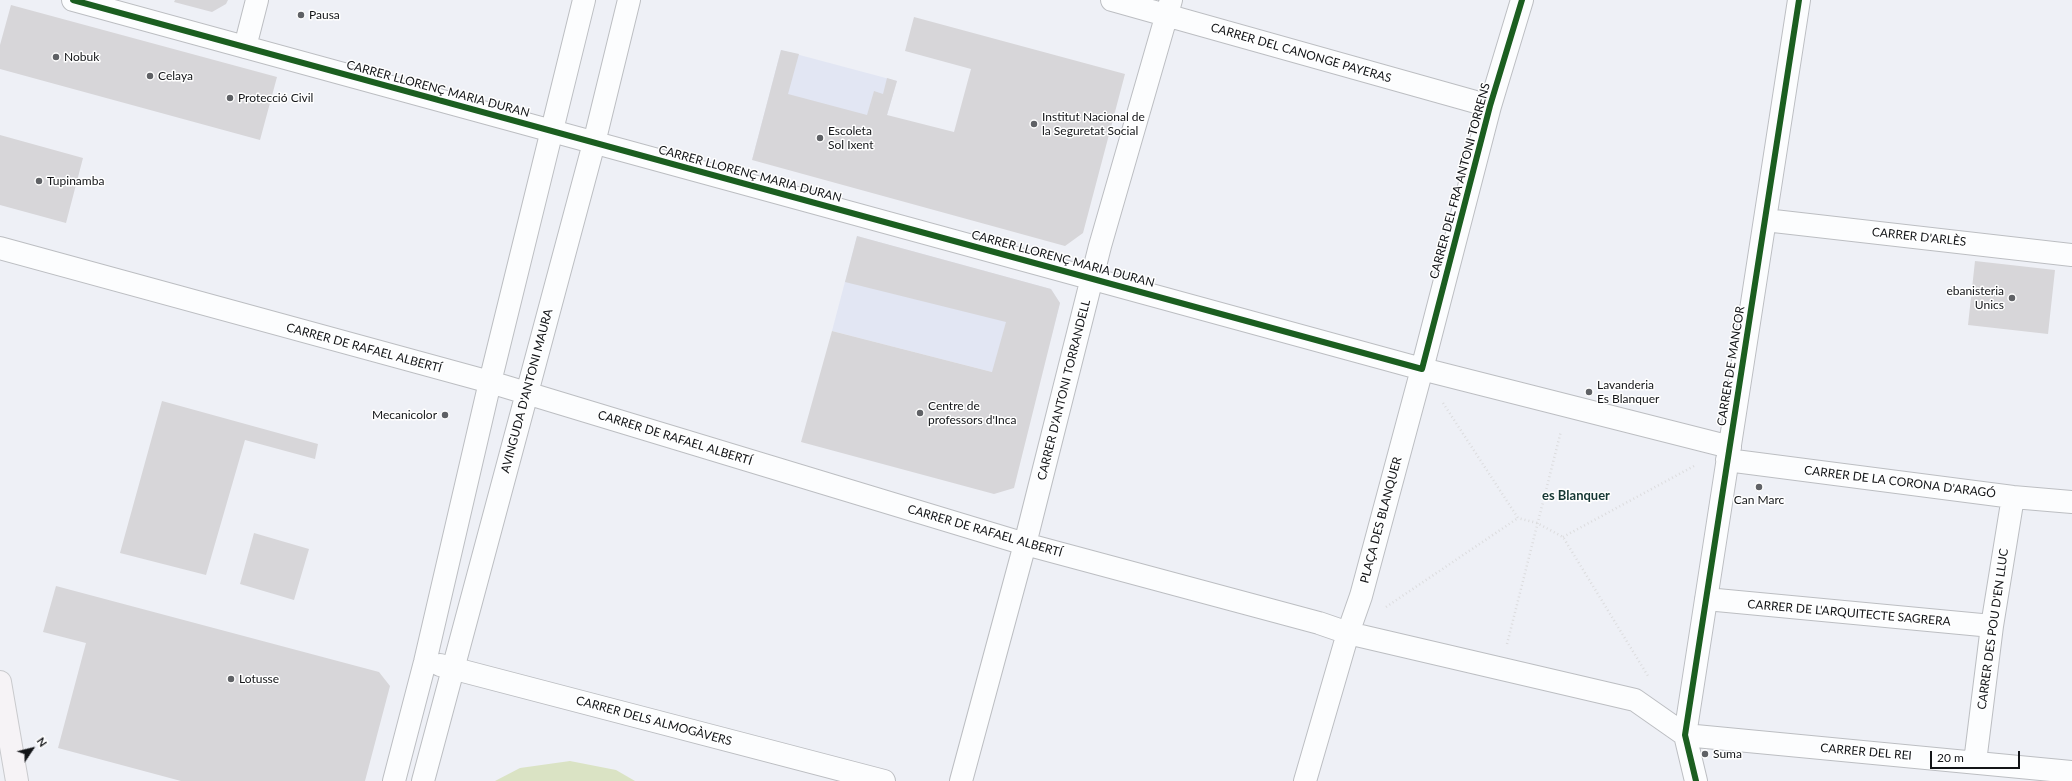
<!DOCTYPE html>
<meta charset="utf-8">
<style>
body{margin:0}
#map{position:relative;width:2072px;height:781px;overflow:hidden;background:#eef0f6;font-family:Lato,sans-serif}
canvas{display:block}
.north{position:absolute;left:12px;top:729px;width:40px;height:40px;-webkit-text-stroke:3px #fff;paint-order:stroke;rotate:55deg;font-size:11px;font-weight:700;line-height:16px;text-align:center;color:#121417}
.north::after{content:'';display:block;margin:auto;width:14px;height:18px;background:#121417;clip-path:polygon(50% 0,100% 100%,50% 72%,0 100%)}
.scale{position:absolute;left:1930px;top:751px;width:90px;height:18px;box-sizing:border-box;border:2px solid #121417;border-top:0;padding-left:5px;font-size:12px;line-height:14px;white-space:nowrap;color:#121417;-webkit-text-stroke:3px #fff;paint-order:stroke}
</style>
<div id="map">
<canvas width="2072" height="781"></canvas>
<div class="north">N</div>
<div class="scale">20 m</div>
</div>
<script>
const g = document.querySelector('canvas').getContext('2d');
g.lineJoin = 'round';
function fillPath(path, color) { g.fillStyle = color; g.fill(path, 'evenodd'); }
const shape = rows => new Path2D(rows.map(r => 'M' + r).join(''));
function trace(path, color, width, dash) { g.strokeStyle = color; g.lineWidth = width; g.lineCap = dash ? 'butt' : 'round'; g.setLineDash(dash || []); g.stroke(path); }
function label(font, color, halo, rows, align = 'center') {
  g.font = font + ' Lato,sans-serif'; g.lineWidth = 3; g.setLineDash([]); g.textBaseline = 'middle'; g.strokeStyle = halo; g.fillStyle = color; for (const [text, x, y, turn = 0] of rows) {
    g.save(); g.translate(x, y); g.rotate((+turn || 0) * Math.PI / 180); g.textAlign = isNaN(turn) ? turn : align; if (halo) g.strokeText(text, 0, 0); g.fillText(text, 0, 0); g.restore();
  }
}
fillPath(shape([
 [781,50,897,81,887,115,752,160],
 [857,236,1051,289,1060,303,1039,384,832,331]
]), '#e2e6f3');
fillPath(shape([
 [570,761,616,770,635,781,495,781,520,768]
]), '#dae3c4');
fillPath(shape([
 [175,0,228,0,226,4,212,12,174,2],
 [11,5,277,77,260,140,0,69,0,45],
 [914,17,1125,74,1083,233,1065,246,752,160,781,50,799,54,788,94,867,115,874,91,883,94,887,78,897,81,887,115,954,132,971,69,905,51],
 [0,135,83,158,66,223,0,205],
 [857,236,1051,289,1060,303,1014,488,994,494,801,442,832,331,992,372,1006,322,845,282],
 [1975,261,2055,270,2048,334,1968,325],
 [162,401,318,444,315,459,245,440,206,575,120,553],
 [254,533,309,549,294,600,240,584],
 [56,586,379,672,390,686,365,781,181,781,58,748,86,643,43,632]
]), '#d7d6d9');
const minor = shape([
 [73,0,1422,369,1490,106,1522,0],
 [1112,0,1490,106],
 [245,47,257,0],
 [1765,220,2072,255],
 [0,248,490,382,1025,544,1319,623,1348,633,1305,781],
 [1727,460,2013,497,2072,502],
 [1706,599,1992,626],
 [440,665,884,781],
 [1685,735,1635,700,1348,633,1361,596,1422,369,1730,447],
 [1685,735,2072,772],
 [1975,762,1992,626,2013,497],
 [394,781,425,662,490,382,584,0],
 [423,781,594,143,629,0],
 [961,781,1025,544,1100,246,1171,0],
 [1696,781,1685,735,1799,0]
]);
const primary = shape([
 [0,682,17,781]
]);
trace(minor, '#bcbec2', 24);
trace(primary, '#c9cacd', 24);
trace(shape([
 [1443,403,1518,518,1537,523,1563,537,1648,676],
 [1563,537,1694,466],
 [1386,607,1518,518],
 [1507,644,1561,431]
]), '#dcdcde', 2.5, [1, 3]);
trace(minor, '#fcfdfe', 22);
trace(primary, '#f6f3f6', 22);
trace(shape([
 [73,0,1422,369,1490,106,1522,0],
 [1696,781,1685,735,1799,0]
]), '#1b5e20', 6);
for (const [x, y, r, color] of [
 [301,15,4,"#5f6165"],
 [56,57,4,"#5f6165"],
 [150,76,4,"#5f6165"],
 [230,98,4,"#5f6165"],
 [1034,124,4,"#5f6165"],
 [820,138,4,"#5f6165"],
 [39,181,4,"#5f6165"],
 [2012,298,4,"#5f6165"],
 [1589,392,4,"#5f6165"],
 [920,413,4,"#5f6165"],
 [445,415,4,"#5f6165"],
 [1759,487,4,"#5f6165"],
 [231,679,4,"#5f6165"],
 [1705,754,4,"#5f6165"]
]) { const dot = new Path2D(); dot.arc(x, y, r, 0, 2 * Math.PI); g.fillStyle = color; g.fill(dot); trace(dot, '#fff', 1.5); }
label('12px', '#121417', '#fff', [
 ["Pausa",309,15],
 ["Nobuk",64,57],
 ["Celaya",158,76],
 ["Protecció Civil",238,98],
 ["Institut Nacional de",1042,117],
 ["la Seguretat Social",1042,131],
 ["Escoleta",828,131],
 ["Sol Ixent",828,145],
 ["Tupinamba",47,181],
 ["ebanisteria",2004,291,"right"],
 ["Unics",2004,305,"right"],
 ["Lavanderia",1597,385],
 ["Es Blanquer",1597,399],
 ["Centre de",928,406],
 ["professors d'Inca",928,420],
 ["Mecanicolor",437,415,"right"],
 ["Can Marc",1759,500,"center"],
 ["Lotusse",239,679],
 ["Suma",1713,754]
], 'left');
label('12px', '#121417', '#fff', [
 ["CARRER DEL CANONGE PAYERAS",1301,53,16],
 ["CARRER LLORENÇ MARIA DURAN",438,89,15],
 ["CARRER LLORENÇ MARIA DURAN",750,174,15],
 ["CARRER DEL FRA ANTONI TORRENS",1460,181,-75],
 ["CARRER D'ARLÈS",1919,237,6],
 ["CARRER LLORENÇ MARIA DURAN",1063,259,15],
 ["CARRER DE RAFAEL ALBERTÍ",364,348,15],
 ["CARRER DE MANCOR",1731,366,-81],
 ["CARRER D'ANTONI TORRANDELL",1064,390,-76],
 ["AVINGUDA D'ANTONI MAURA",527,391,-75],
 ["CARRER DE RAFAEL ALBERTÍ",675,438,17],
 ["CARRER DE LA CORONA D'ARAGÓ",1900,482,7],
 ["PLAÇA DES BLANQUER",1381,520,-75],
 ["CARRER DE RAFAEL ALBERTÍ",985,531,16],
 ["CARRER DE L'ARQUITECTE SAGRERA",1849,613,5],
 ["CARRER DES POU D'EN LLUC",1993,629,-82],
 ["CARRER DELS ALMOGÀVERS",654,721,15],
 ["CARRER DEL REI",1866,752,5]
]);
label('bold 13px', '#153734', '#fff', [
 ["es Blanquer",1576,496]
]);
</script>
